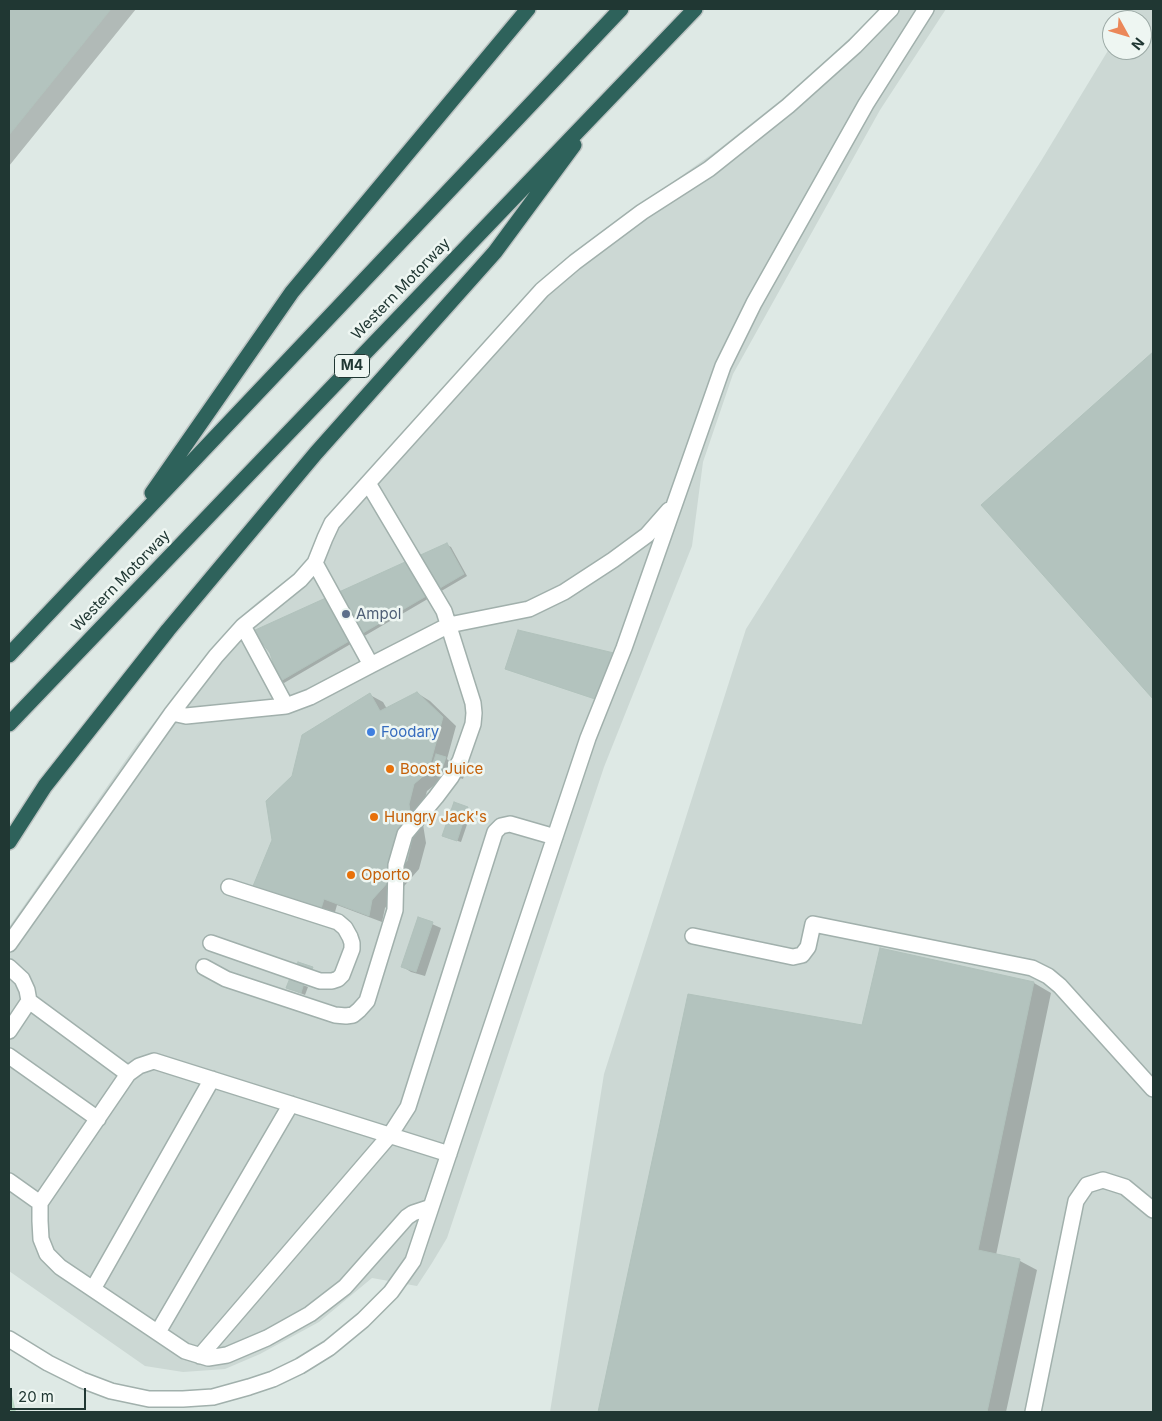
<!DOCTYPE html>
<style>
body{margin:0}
#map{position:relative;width:1162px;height:1421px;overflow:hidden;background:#dee9e5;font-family:Inter,sans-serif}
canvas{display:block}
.frame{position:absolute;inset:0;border:10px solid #203733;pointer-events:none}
.north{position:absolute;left:1102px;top:10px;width:50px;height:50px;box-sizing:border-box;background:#eef6f2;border:1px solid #9caaa6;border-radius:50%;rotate:129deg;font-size:14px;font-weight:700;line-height:20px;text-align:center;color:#203733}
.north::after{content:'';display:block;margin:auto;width:18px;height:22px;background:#eb8759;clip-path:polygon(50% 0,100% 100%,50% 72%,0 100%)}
.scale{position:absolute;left:10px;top:1388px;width:76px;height:22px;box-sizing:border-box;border:2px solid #203733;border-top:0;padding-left:6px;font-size:15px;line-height:18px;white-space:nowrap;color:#203733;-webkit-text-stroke:4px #eef6f2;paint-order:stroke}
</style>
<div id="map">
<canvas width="1162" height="1421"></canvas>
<div class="frame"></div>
<div class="north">N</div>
<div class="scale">20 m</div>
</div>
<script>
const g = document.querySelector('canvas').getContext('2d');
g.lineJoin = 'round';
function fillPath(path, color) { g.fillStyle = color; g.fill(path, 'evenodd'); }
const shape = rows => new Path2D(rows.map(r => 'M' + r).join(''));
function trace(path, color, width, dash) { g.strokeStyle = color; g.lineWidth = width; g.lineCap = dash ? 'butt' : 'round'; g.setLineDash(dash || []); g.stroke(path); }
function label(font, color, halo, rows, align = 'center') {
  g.font = font + ' Inter,sans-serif'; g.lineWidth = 5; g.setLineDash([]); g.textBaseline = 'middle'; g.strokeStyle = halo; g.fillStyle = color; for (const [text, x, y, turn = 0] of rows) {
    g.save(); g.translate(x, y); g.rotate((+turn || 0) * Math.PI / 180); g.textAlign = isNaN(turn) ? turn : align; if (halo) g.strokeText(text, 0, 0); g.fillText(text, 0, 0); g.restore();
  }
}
fillPath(shape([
 [878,9,946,9,880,110,733,374,703,462,692,546,604,767,447,1238,432,1263,417,1286,372,1278,319,1322,260,1354,225,1369,183,1372,145,1366,9,1271,9,927,137,744,217,643,245,613,260,600,290,578,307,560,327,518,532,292,565,259,719,149,801,84,868,21],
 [1133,9,1153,9,1153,1412,550,1412,604,1074,746,629,1041,161,1112,44,1112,50,1142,50,1142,20,1127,20]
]), '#ccd8d4');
fillPath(shape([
 [9,1382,16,1412,9,1412]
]), '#b7d9c3');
fillPath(shape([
 [9,9,136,9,9,166],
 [1153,353,1153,697,983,505],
 [447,545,451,547,467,576,284,683,280,681],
 [417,693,430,701,456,726,447,759,449,761,445,773,443,773,441,780,427,791,421,812,426,843,419,869,385,908,382,922,337,905,333,919,265,898,274,840,293,776,370,695,383,702,387,709],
 [463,764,467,766,463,779,454,776],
 [454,804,472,810,461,842,448,838],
 [432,924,441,928,425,976,411,972,403,967],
 [881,950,1034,983,1051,993,996,1255,1020,1261,1037,1270,1006,1412,599,1412,689,996,863,1027],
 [290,980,308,987,305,995,288,988]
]), '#0003');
const building = shape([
 [9,9,111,9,9,135,9,9],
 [1153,352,1153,699,981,505,1153,352],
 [447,543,464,574,279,682,270,653,253,631,447,543],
 [518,630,618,654,604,702,505,669,518,630],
 [417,692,443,717,428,772,414,784,409,804,413,835,407,861,372,900,369,916,324,899,320,912,251,891,272,840,266,801,292,776,302,735,370,693,380,711,417,692],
 [436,754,446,757,441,772,431,769,436,754],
 [454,802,468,807,457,841,442,836,454,802],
 [418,917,433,922,416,972,401,967,418,917],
 [880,948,1034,982,978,1250,1020,1259,987,1412,598,1412,688,994,862,1025,880,948],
 [298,962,313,967,309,977,294,972,298,962],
 [290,978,304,983,301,993,286,988,290,978]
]);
fillPath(building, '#b3c3be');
trace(building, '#b1c2bc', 1);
const minor = shape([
 [315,563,371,665],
 [243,626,286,706],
 [172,713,186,716,286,706,310,697,371,665,449,625,529,609,564,592,613,560,647,535,669,510],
 [693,936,793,957,802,955,808,947,813,924,1032,968,1048,976,1060,986,1153,1089],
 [211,943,320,981,332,981,338,979,342,975,352,949,352,943,350,937,345,928,338,922,229,887],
 [9,944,172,713,216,656,243,626,300,580,315,563,325,538,332,523,542,290,575,262,642,212,709,169,788,106,855,46,891,9],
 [9,967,22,979,27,990,29,1001,9,1031],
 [204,967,226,979,335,1015,346,1016,353,1015,359,1010,367,1001,395,910,396,865,405,834,436,797,451,777,460,761,473,724,474,713,473,703,444,611,368,483],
 [29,1001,128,1074],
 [9,1056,98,1119],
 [9,1181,40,1203],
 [431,1207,413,1213,407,1217,345,1287,310,1314,267,1338,227,1355,208,1358,185,1351,60,1267,47,1254,41,1239,40,1221,40,1203,128,1074,139,1066,154,1061,449,1154],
 [93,1289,212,1079],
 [158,1332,291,1104],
 [9,1339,48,1363,82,1380,111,1391,149,1399,183,1399,213,1397,249,1387,273,1379,300,1366,329,1348,363,1320,391,1292,413,1261,588,738,624,648,723,366,754,303,866,104,926,9],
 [200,1356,390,1135,408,1107,495,832,501,826,510,824,555,837],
 [1033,1412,1076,1201,1087,1185,1103,1180,1125,1187,1153,1210]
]);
const highway = shape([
 [152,493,292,292,528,9],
 [9,655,621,9],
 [9,724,695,9],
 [9,842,45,786,168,630,316,453,495,252,574,145]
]);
trace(minor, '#a1b0ac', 18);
trace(highway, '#bcc3c2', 18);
trace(minor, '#fff', 15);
trace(highway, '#2e625b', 15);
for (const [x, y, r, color] of [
 [346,614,5,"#5c6f8a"],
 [371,732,5,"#3f7fe0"],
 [390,769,5,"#e8710a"],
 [374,817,5,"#e8710a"],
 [351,875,5,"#e8710a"]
]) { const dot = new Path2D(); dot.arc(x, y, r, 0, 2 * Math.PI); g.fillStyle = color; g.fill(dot); trace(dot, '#eef6f2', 2); }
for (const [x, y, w] of [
 [352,366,35]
]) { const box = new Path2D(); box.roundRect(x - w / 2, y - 11.5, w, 23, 4); g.fillStyle = '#eef6f2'; g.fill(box); trace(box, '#203733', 1); }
label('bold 14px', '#203733', null, [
 ["M4",352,366]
]);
label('15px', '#203733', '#eef6f2', [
 ["Western Motorway",401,289,-46],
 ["Western Motorway",121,581,-46]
]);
label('15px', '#4e5e75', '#eef6f2', [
 ["Ampol",356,614]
], 'left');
label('15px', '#366cbe', '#eef6f2', [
 ["Foodary",381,732]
], 'left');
label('15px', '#c56008', '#eef6f2', [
 ["Boost Juice",400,769],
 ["Hungry Jack's",384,817],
 ["Oporto",361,875]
], 'left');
</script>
